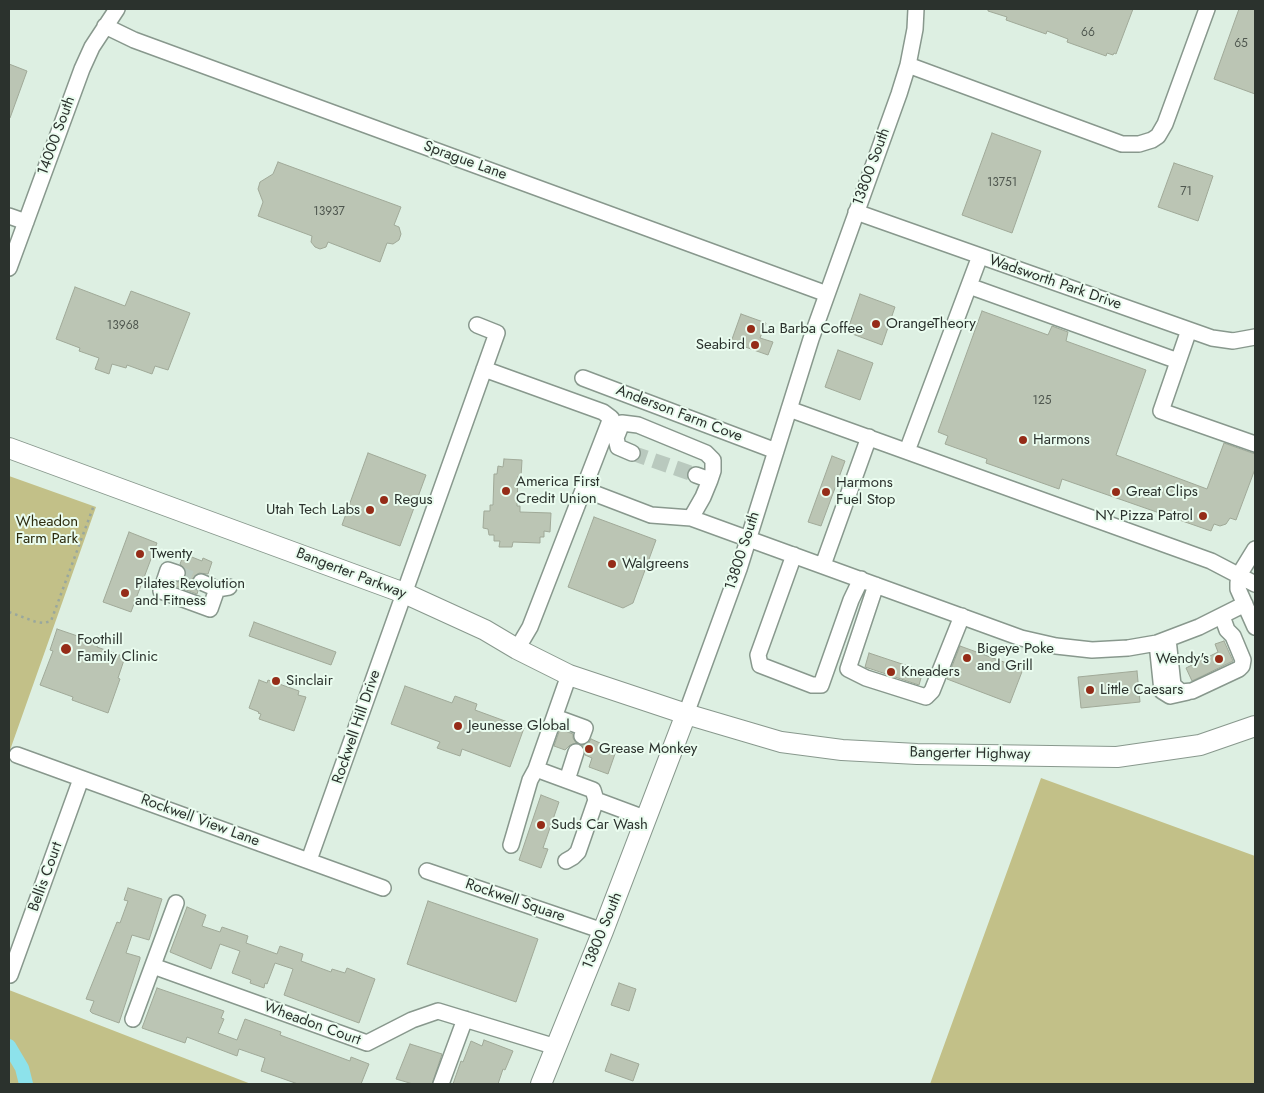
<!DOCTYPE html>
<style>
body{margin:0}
#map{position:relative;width:1264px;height:1093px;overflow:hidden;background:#ddefe2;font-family:Jost,sans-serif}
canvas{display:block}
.frame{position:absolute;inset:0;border:10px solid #2b322d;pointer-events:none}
</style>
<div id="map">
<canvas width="1264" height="1093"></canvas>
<div class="frame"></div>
</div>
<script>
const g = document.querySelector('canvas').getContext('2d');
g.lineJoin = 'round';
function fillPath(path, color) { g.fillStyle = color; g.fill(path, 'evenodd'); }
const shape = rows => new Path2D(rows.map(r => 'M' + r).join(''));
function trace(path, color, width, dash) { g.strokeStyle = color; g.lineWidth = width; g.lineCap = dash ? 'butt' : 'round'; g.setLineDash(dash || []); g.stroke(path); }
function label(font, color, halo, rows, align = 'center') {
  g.font = font + ' Jost,sans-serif'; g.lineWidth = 4; g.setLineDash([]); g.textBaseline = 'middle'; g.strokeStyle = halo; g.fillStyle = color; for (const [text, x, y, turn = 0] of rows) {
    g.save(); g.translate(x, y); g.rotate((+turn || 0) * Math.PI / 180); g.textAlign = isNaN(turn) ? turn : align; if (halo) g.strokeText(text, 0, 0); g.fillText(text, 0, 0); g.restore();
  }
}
fillPath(shape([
 [9,476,96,507,9,753],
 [1041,778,1255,856,1255,1084,930,1084],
 [9,990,251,1084,9,1084]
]), '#c2c088');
trace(shape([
 [9,1046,22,1068,26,1084]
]), '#8de2eb', 14);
const building = shape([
 [988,9,1133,9,1116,54,1114,53,1113,55,1107,53,1106,56,1067,42,1068,39,1047,31,1046,34,1006,20,1007,17,988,11,988,9],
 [1239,9,1255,9,1255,94,1214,79,1239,9],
 [9,64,27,71,10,118,9,117,9,64],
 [992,133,1041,151,1012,233,962,215,992,133],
 [278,162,401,207,394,225,399,227,401,234,399,240,393,244,387,243,380,262,328,242,326,247,320,249,315,247,311,242,312,236,258,216,263,202,258,189,260,182,273,174,278,162],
 [1174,163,1213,176,1198,221,1158,207,1174,163],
 [75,287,125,306,131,291,190,313,168,370,155,366,152,374,127,365,126,368,112,364,109,374,95,369,99,358,79,351,80,348,56,339,75,287],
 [860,294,895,307,882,345,847,332,860,294],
 [982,311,1048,335,1052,326,1068,332,1066,341,1146,370,1116,455,1207,489,1224,443,1255,454,1255,469,1236,520,1230,518,1226,524,1220,526,1214,524,1211,531,1062,479,1059,489,986,463,987,459,945,444,948,436,938,432,982,311],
 [741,314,766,323,760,338,773,342,768,355,731,342,741,314],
 [838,350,873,363,860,400,825,387,838,350],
 [368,453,426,475,400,546,342,525,368,453],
 [832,456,845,461,821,526,808,522,832,456],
 [504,459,522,460,521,477,518,476,517,506,520,506,520,512,551,513,550,532,544,531,544,537,540,537,540,543,513,542,512,547,499,547,500,541,494,541,494,535,489,535,488,529,483,528,484,511,490,511,490,505,493,505,494,474,497,474,498,466,503,467,504,459],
 [594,517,656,540,633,603,623,608,568,587,594,517],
 [129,532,157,543,131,612,103,602,129,532],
 [184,554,202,561,203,558,212,562,208,574,199,573,193,578,192,584,194,588,198,591,197,594,173,585,174,582,179,582,186,576,186,571,180,564,184,554],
 [254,622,336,652,331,665,249,636,254,622],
 [57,629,98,643,97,647,125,657,118,678,120,679,108,713,72,700,73,697,40,685,53,651,50,650,57,629],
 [1224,641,1233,661,1192,681,1186,668,1218,652,1215,644,1224,641],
 [960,646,1023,669,1010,703,947,679,960,646],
 [869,653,923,671,919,685,865,667,869,653],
 [1137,671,1140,702,1081,708,1078,677,1137,671],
 [259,680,267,683,268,680,299,691,298,695,306,697,294,731,259,719,261,714,258,713,259,712,249,708,259,680],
 [405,686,452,703,455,696,477,704,475,710,524,728,510,767,462,749,460,756,437,748,440,742,391,724,405,686],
 [560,729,573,734,573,738,576,743,570,745,565,750,554,746,560,729],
 [591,739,600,743,599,745,616,751,608,774,589,767,592,758,585,755,585,750,582,745,588,744,591,739],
 [541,795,559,802,543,848,548,849,541,868,519,860,541,795],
 [128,888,162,899,149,940,132,935,126,953,140,957,140,959,119,1023,92,1013,90,1011,94,1001,86,999,117,922,120,923,128,901,124,900,128,888],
 [428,901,538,939,516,1002,407,964,428,901],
 [187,907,206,915,202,926,220,932,222,927,248,936,246,943,277,954,280,946,303,954,301,961,331,972,332,969,345,973,347,968,375,979,359,1023,284,995,293,969,275,963,267,984,265,983,264,988,250,983,251,980,232,973,240,951,220,944,211,969,170,952,187,907],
 [619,983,636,989,629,1011,611,1005,619,983],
 [157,988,224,1011,221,1018,224,1019,218,1033,237,1040,245,1019,281,1032,280,1035,350,1061,351,1057,369,1064,361,1084,298,1084,261,1071,265,1058,239,1049,237,1056,187,1037,185,1043,142,1028,157,988],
 [484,1040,513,1051,505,1070,503,1069,498,1084,453,1084,461,1061,463,1062,471,1041,482,1046,484,1040],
 [410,1044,442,1054,432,1084,413,1084,396,1079,410,1044],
 [611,1054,639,1064,633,1081,605,1071,611,1054]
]);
fillPath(building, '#bbc5b4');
trace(building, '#a0a998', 1);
trace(shape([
 [632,453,696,475],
 [177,573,201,582]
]), '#b9c9be', 15, [15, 8]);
const minor = shape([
 [105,26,134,40,827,294],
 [908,65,1122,144,1139,144,1152,140,1158,136,1165,124,1207,9],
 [856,212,1212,338,1233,341,1255,337],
 [9,216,26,222],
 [9,268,82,69,92,47,117,9],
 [969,286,1178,361],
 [1189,330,1161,411,1255,444],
 [484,369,603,412,611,418,530,627,517,649],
 [583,378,776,451],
 [789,409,1211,561,1255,584],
 [907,451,980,256],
 [632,453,618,447,616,438,622,423,638,425,706,453,713,460,713,471,710,480,696,475],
 [583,489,651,515,691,518,1021,638,1056,646,1092,650,1128,648,1157,643,1199,627,1245,604],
 [691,518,703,497,710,480],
 [1255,549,1239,575,1238,583,1238,589,1255,627],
 [794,555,758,655,760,665,812,685,821,685,851,600,861,579],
 [823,565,869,437],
 [177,573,168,570,161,591,210,609,217,589],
 [201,582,217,589,229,587],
 [876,585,848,669,866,678,926,697,932,691,962,616],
 [1168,639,1173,685,1181,692,1192,691,1239,669,1242,666,1243,660,1233,636,1227,630,1222,616],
 [1157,643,1162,691,1170,696,1188,692],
 [686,714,739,569,811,339,899,94,908,65,915,29,916,9],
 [555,717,585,728,582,736],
 [17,755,383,888],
 [536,769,593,790,596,800,647,819],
 [567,780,576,752],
 [511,845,530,780,536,769,569,675],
 [309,860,497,333,477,325],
 [566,861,573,857,578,852,596,800],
 [427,871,603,931],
 [153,966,367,1043,412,1020,438,1011,556,1047],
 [10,975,81,779],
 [133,1019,176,903],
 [441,1084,465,1019]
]);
const major = shape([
 [9,448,404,593,485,630,517,649,569,675,686,714,781,742,842,750,917,754,1117,757,1200,745,1255,726],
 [541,1084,603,931,686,714]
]);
trace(minor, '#88988d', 18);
trace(major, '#88988d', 22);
trace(shape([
 [9,612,36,622,44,623,51,621,94,505]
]), '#99a79d', 2.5, [2.5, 4]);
trace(minor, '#fff', 15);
trace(major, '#fff', 20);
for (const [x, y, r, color] of [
 [876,324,5,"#952c18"],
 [751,329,5,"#952c18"],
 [755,345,5,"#952c18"],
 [1023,440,5,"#952c18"],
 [506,491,5,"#952c18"],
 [826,492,5,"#952c18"],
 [1116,492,5,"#952c18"],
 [384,500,5,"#952c18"],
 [370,510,5,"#952c18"],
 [1203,516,5,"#952c18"],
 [140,554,5,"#952c18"],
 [612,564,5,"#952c18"],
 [125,593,5,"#952c18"],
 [66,649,6,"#952c18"],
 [967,658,5,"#952c18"],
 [1219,659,5,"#952c18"],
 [891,672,5,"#952c18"],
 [276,681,5,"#952c18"],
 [1090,690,5,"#952c18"],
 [458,726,5,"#952c18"],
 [589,749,5,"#952c18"],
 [541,825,5,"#952c18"]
]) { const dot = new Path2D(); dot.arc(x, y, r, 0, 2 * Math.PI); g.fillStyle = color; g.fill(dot); trace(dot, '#eafcef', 2); }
label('12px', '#4f574f', null, [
 ["66",1088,33],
 ["65",1241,44],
 ["13751",1002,183],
 ["71",1186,192],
 ["13937",329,212],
 ["13968",123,326],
 ["125",1042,401]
]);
label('15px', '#2b322d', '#eafcef', [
 ["14000 South",57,136,-70],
 ["Sprague Lane",465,161,20],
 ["13800 South",872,167,-70],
 ["Wadsworth Park Drive",1055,283,19],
 ["Anderson Farm Cove",679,414,21],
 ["13800 South",743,551,-72],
 ["Bangerter Parkway",351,574,21],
 ["Rockwell Hill Drive",357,727,-71],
 ["Bangerter Highway",970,754,1],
 ["Rockwell View Lane",200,821,20],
 ["Bellis Court",46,877,-70],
 ["Rockwell Square",515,901,19],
 ["13800 South",603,931,-68],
 ["Wheadon Court",312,1024,20]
]);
label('15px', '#2b322d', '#eafcef', [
 ["OrangeTheory",886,324],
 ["La Barba Coffee",761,329],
 ["Seabird",745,345,"right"],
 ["Harmons",1033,440],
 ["America First",516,482],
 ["Credit Union",516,499],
 ["Harmons",836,483],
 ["Fuel Stop",836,500],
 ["Great Clips",1126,492],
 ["Regus",394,500],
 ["Utah Tech Labs",360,510,"right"],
 ["NY Pizza Patrol",1193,516,"right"],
 ["Twenty",150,554],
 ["Walgreens",622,564],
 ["Pilates Revolution",135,584],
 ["and Fitness",135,601],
 ["Foothill",77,640],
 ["Family Clinic",77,657],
 ["Bigeye Poke",977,649],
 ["and Grill",977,666],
 ["Wendy's",1209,659,"right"],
 ["Kneaders",901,672],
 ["Sinclair",286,681],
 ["Little Caesars",1100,690],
 ["Jeunesse Global",468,726],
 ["Grease Monkey",599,749],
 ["Suds Car Wash",551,825]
], 'left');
label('15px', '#2d2b0e', '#eafcef', [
 ["Wheadon",47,522],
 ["Farm Park",47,539]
]);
</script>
